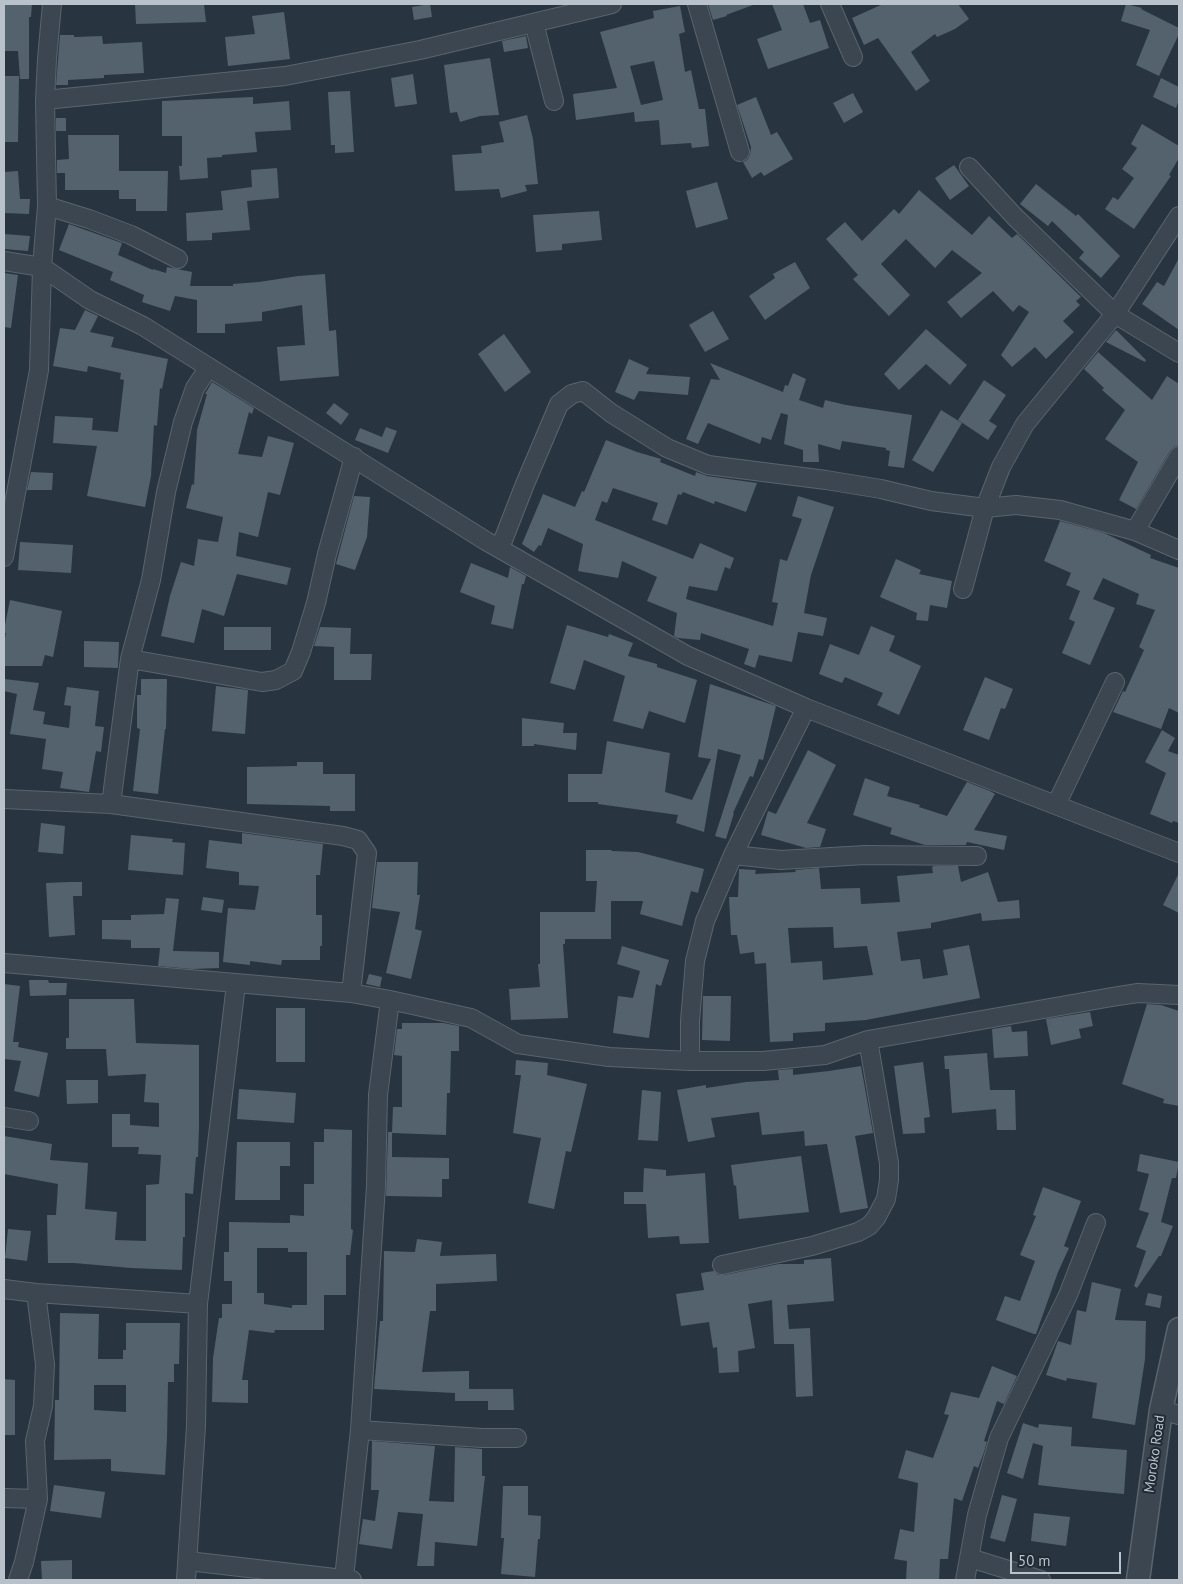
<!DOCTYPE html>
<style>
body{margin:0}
#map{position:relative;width:1183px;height:1584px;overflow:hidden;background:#283540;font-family:"PT Sans",sans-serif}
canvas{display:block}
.frame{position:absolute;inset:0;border:5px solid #b9c1ca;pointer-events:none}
.scale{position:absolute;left:1010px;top:1552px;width:111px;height:22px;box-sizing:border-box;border:2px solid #b9c1ca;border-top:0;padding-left:6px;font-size:15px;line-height:18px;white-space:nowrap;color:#b9c1ca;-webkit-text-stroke:4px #212b35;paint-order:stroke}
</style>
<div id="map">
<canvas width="1183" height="1584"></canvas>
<div class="frame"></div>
<div class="scale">50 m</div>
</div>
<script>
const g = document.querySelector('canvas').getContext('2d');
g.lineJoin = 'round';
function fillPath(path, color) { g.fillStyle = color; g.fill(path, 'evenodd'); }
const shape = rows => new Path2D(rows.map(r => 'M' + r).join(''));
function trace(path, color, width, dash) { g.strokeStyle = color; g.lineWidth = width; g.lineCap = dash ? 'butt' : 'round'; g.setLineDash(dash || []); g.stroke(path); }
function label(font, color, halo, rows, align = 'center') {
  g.font = font + ' "PT Sans",sans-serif'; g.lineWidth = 4; g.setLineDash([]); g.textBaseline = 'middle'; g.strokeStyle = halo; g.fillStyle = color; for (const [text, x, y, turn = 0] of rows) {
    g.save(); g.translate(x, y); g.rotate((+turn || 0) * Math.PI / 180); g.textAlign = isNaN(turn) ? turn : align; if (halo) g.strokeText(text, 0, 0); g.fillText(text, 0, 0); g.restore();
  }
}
fillPath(shape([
 [4,4,32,4,31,17,29,17,29,79,20,79,18,51,4,51],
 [135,4,204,4,206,22,136,24],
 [430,4,432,17,414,20,412,7],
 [708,4,752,4,753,5,726,15,727,16,713,20],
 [772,4,803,4,810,23,820,20,829,48,768,69,757,39,782,30],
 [883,4,958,4,969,19,955,29,937,37,935,34,911,52,930,81,916,91,878,38,864,45,852,18],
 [1126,4,1142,8,1141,9,1179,28,1179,34,1159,76,1136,65,1150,30,1121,21],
 [680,6,685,32,679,34,685,72,691,70,699,109,705,109,709,146,692,148,691,143,661,145,659,120,635,122,634,112,576,120,573,94,617,88,600,32,654,18,653,11],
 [654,61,663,100,641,105,630,66],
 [284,12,290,59,228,66,225,37,255,34,252,16],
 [60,35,74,35,74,37,102,36,103,44,142,42,144,73,104,75,104,78,68,80,68,85,56,85],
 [526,36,528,48,504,52,502,41],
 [490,58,499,115,480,116,460,122,457,112,450,113,444,65],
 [413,74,417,104,395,107,391,78],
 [4,76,19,76,18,142,4,142],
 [1161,78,1179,87,1179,100,1176,108,1153,97],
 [350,91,354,152,335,153,335,145,331,145,328,92],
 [853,93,863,112,844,123,833,103],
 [253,97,253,104,289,101,291,130,255,132,257,152,222,155,222,157,207,158,208,178,180,180,179,166,182,166,182,136,162,136,162,101],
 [756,97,771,135,777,132,793,159,764,176,761,172,752,178,743,162,747,160,750,155,751,147,737,105],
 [527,115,533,139,538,184,525,185,527,191,501,198,499,189,455,191,452,155,482,153,481,146,504,142,499,122],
 [56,118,66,118,66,131,56,131],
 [1142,124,1179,146,1179,158,1169,175,1171,176,1134,229,1105,209,1113,197,1118,200,1134,178,1122,169,1137,148,1131,144],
 [68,135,119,135,119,171,168,171,167,211,136,211,136,199,119,199,119,190,65,190,65,173,57,173,57,160,69,159],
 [954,165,969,186,950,200,935,178],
 [277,168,279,198,247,201,250,230,212,233,212,240,187,241,186,213,223,210,221,191,252,187,251,170],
 [18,171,20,199,30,199,29,214,4,213,4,172],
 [717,182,728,219,696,228,686,191],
 [1036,184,1076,216,1078,214,1120,256,1101,278,1079,258,1084,252,1052,221,1048,226,1020,204],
 [919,190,972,235,989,216,1012,238,1017,234,1081,297,1076,301,1080,305,1063,321,1074,332,1046,359,1035,347,1012,367,1001,355,1029,312,1019,305,1013,312,993,291,961,318,947,302,982,273,952,250,935,268,906,239,881,264,910,295,889,316,853,279,858,275,826,239,845,222,862,241,894,209,899,214],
 [599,211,602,240,562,244,562,250,536,252,533,215],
 [69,224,122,243,118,255,153,270,153,269,166,273,167,267,192,272,190,286,233,286,233,284,259,282,298,276,325,274,329,331,336,330,339,376,280,381,277,347,305,345,302,305,262,312,262,321,225,324,225,333,197,333,197,300,175,296,170,311,142,302,144,295,110,280,113,272,59,250],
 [4,234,30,236,28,251,4,249],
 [1179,258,1179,330,1142,304,1157,282,1164,286],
 [795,262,810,288,765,320,749,296,775,278,773,274],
 [4,273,18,275,11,328,4,327],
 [85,310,98,316,90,332,114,337,111,347,168,359,162,389,160,388,157,426,154,425,151,476,145,507,87,496,97,446,53,443,55,416,93,418,92,430,118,432,124,380,120,379,121,373,88,366,87,372,53,366,60,328,75,330],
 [713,311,729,339,705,352,689,325],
 [926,329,967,365,950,385,926,364,899,390,884,374],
 [1116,330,1146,360,1145,362,1106,342],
 [504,334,531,372,505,392,478,354],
 [1098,352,1152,400,1167,376,1179,384,1179,445,1174,447,1170,451,1136,509,1119,500,1138,462,1105,439,1125,410,1102,390,1104,388,1084,369],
 [629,359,649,368,646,374,690,377,688,395,639,391,634,400,615,392],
 [710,363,783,392,785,385,788,386,793,373,806,379,799,400,823,408,825,400,846,405,912,415,904,468,888,466,890,451,886,450,886,448,842,441,840,450,818,444,819,462,803,462,803,450,784,444,788,415,781,413,771,440,762,437,760,444,708,423,698,444,686,439,711,379,720,380],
 [984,380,1006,395,989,421,997,426,988,440,958,420],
 [212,382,254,408,252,414,249,412,238,454,262,457,268,436,294,443,280,495,268,492,258,537,239,532,236,556,291,568,287,585,237,574,224,616,202,609,194,643,161,636,170,596,181,562,194,566,198,539,218,542,223,517,186,508,192,484,194,485,197,430,207,394,205,394],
 [334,403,349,414,341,425,326,413],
 [941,410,962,423,933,472,912,460],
 [386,427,397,431,388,453,355,440,360,428,382,437],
 [606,440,637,452,661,459,660,462,695,476,696,472,707,476,757,483,746,512,715,501,714,504,683,492,681,495,678,494,667,525,652,520,658,503,613,488,607,503,602,501,595,520,693,559,700,543,734,558,730,569,725,567,717,591,689,586,686,599,773,626,778,603,772,602,780,559,787,561,802,519,792,516,798,496,834,507,811,575,804,613,827,618,823,636,798,632,792,662,759,655,755,668,744,664,749,649,701,633,700,640,678,638,674,636,677,613,647,601,657,577,622,561,618,578,578,571,583,544,548,528,541,546,539,545,534,552,522,544,543,494,575,507,582,491,584,492],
 [31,472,53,473,52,490,27,490],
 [354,496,370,497,367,537,355,570,336,564],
 [1060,521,1104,533,1151,555,1150,558,1179,568,1179,713,1169,708,1161,729,1113,712,1123,691,1125,692,1144,650,1139,647,1155,610,1136,604,1139,594,1103,578,1093,599,1115,608,1090,665,1062,653,1075,622,1069,619,1080,591,1066,585,1071,573,1044,561],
 [20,542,73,545,71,573,18,570],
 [896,559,921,570,919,574,952,581,947,608,930,605,928,621,916,620,917,613,880,597],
 [471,563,508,578,510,567,526,576,524,584,522,584,513,629,491,624,495,606,460,592],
 [10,600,62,611,53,657,45,655,42,666,4,666,4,643,6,633,4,633,4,630],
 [567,625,608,637,609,634,633,643,628,656,657,664,657,667,697,680,685,723,649,711,643,729,613,721,625,676,584,660,575,690,550,683],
 [871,626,895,636,889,651,921,666,899,715,877,705,883,693,845,677,842,683,819,674,830,644,859,655],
 [224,627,271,627,271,650,224,650],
 [320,627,351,628,350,654,372,654,371,680,334,680,334,647,314,646],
 [84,641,119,642,118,668,84,667],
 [985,677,1013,689,1005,709,1001,708,989,740,963,730],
 [4,679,39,683,33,710,45,712,43,724,69,728,71,706,64,705,67,687,99,691,95,726,104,727,101,752,96,751,89,792,60,788,63,772,42,769,46,739,10,734,17,694,4,691],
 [141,679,167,679,166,729,165,729,158,794,133,791,140,729,137,728,137,695,141,695],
 [710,684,776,706,763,760,759,759,753,777,750,776,733,813,734,813,726,839,715,836,741,755,718,749,704,832,676,823,678,815,598,804,598,802,568,802,568,774,602,774,607,741,670,753,665,792,692,800,711,759,698,757],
 [216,686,248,690,245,734,212,731],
 [522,718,564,723,563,733,577,733,576,750,534,744,534,746,522,746],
 [1162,730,1175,738,1168,751,1179,755,1179,823,1173,821,1172,823,1150,814,1166,773,1145,762],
 [808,750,836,765,807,823,826,829,820,847,806,848,761,835,768,811,776,814],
 [297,762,323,762,323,774,355,774,355,811,330,811,330,806,247,804,247,767,297,766],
 [865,778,890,787,887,796,920,805,919,807,947,816,967,782,990,791,995,794,974,830,1007,836,1004,850,967,842,966,845,925,845,890,834,892,828,853,815],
 [41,823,65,826,63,854,38,852],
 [242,833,323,844,320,875,316,875,316,915,322,915,322,946,320,946,320,960,282,960,281,965,250,961,250,965,223,962,228,908,255,910,259,886,239,885,239,872,206,868,209,840,242,844],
 [131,835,173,839,172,842,185,843,183,875,128,870],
 [586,850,611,850,612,851,638,852,704,869,698,893,691,891,682,926,640,914,643,901,611,901,611,939,565,939,565,944,563,944,568,1018,511,1020,509,989,540,987,538,964,540,964,540,912,595,912,597,881,586,881],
 [377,862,418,862,417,895,420,895,415,929,422,931,411,979,386,973,400,912,372,908],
 [934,866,958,866,961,882,988,872,998,902,1019,900,1020,918,982,921,981,913,931,923,931,928,897,932,901,961,920,959,923,979,948,975,943,950,969,945,980,998,866,1020,825,1023,825,1031,793,1033,793,1041,770,1042,766,963,755,964,754,952,740,954,737,935,731,935,729,897,738,897,739,869,756,870,755,874,796,872,795,870,819,868,821,889,860,888,861,904,900,902,897,876,933,873,932,867],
 [833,927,834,948,867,946,873,975,823,980,822,961,791,963,788,928],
 [1179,873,1179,913,1163,905],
 [69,882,82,882,82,896,73,896,75,935,49,937,46,883],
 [203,897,224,900,222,913,201,910],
 [166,898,179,899,173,951,219,952,219,968,192,969,158,966,160,948,131,948,131,940,102,939,102,920,131,920,131,915,164,914],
 [622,946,669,960,661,986,656,984,649,1038,613,1033,618,996,633,998,640,971,617,964],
 [369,974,382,977,380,987,366,984],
 [29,980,48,980,49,983,67,983,66,995,30,996],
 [4,984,20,986,13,1042,19,1042,18,1047,48,1053,39,1097,14,1091,21,1061,4,1059],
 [703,996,731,996,730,1041,702,1040],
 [69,999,134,999,136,1043,199,1045,199,1126,198,1157,196,1157,193,1194,185,1193,185,1237,183,1237,182,1270,131,1268,74,1263,48,1263,47,1215,56,1215,58,1184,4,1174,4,1136,52,1144,50,1160,88,1163,85,1209,117,1212,115,1240,146,1241,146,1185,159,1184,161,1155,138,1154,139,1147,112,1147,112,1114,130,1114,130,1125,159,1127,159,1103,144,1102,146,1074,108,1076,106,1049,66,1049,66,1038,69,1038],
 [1147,1004,1161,1005,1179,1011,1179,1106,1163,1103,1164,1099,1122,1084],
 [276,1008,305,1008,305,1062,276,1062],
 [1090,1012,1093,1026,1079,1029,1081,1038,1051,1045,1046,1019],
 [402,1023,443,1023,459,1026,459,1051,451,1051,450,1093,447,1093,446,1135,392,1133,393,1107,402,1107,402,1056,394,1055,397,1029,402,1029],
 [1011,1026,1012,1032,1027,1031,1028,1056,994,1058,992,1029],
 [987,1053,990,1090,1015,1090,1016,1130,997,1130,996,1109,952,1113,949,1069,945,1069,944,1056],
 [516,1060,548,1063,547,1075,587,1084,571,1152,566,1151,554,1209,528,1203,541,1138,513,1133,521,1075,515,1075],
 [923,1062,930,1117,924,1118,925,1133,903,1134,894,1066],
 [861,1066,873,1133,855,1136,868,1208,840,1213,827,1144,805,1146,804,1131,762,1135,759,1112,711,1118,715,1137,688,1142,677,1090,706,1085,706,1088,746,1082,779,1080,778,1070,793,1069,793,1075,829,1071],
 [66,1080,98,1080,98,1103,67,1104],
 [239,1089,296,1093,294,1123,237,1119],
 [642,1090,661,1092,658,1141,638,1140],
 [324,1129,352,1130,351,1229,353,1230,350,1255,346,1255,346,1295,324,1295,324,1330,275,1330,274,1333,249,1330,242,1380,248,1380,248,1403,212,1402,213,1358,219,1318,222,1318,222,1304,232,1304,232,1281,224,1281,224,1252,229,1252,229,1222,290,1223,290,1215,304,1216,304,1184,314,1184,314,1142,324,1142],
 [257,1248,288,1248,288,1252,307,1252,307,1305,292,1305,292,1308,264,1304,264,1293,257,1293],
 [388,1132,392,1132,392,1157,449,1158,449,1179,442,1179,442,1197,386,1196],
 [237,1142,290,1142,290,1166,280,1166,280,1200,235,1200],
 [1140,1154,1179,1162,1176,1178,1172,1178,1161,1222,1173,1226,1161,1256,1159,1256,1137,1288,1134,1286,1146,1251,1136,1247,1149,1213,1139,1210,1149,1174,1137,1171],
 [801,1156,809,1212,739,1219,736,1185,734,1186,731,1165],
 [644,1168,666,1170,666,1176,705,1173,709,1243,680,1244,679,1236,648,1238,646,1204,624,1204,624,1192,643,1192],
 [1043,1187,1081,1201,1064,1246,1069,1248,1058,1272,1036,1334,1034,1334,996,1320,1005,1296,1020,1301,1035,1261,1020,1255,1036,1216,1033,1215],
 [8,1229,31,1231,27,1261,5,1258],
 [417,1239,442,1242,440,1256,496,1254,497,1281,436,1284,436,1311,430,1311,422,1372,469,1371,469,1389,513,1389,514,1410,488,1410,488,1401,455,1401,455,1393,374,1389,380,1321,383,1321,384,1251,415,1252],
 [831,1258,834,1301,787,1305,789,1329,810,1328,813,1396,796,1397,794,1344,774,1344,772,1300,748,1304,755,1348,738,1351,739,1372,719,1373,717,1347,713,1348,709,1322,681,1326,676,1294,704,1290,701,1273,714,1271,718,1275,724,1275,779,1264,804,1264,804,1260],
 [1092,1282,1121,1289,1115,1320,1146,1321,1145,1359,1135,1425,1092,1418,1097,1383,1067,1378,1066,1381,1046,1375,1058,1341,1071,1345,1077,1310,1086,1312],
 [1148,1293,1162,1296,1160,1308,1145,1305],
 [60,1313,99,1314,98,1359,123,1359,123,1350,126,1350,126,1323,180,1323,179,1364,174,1364,174,1382,168,1382,167,1438,165,1475,111,1471,111,1459,54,1460,55,1400,59,1400],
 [94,1385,126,1385,126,1412,94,1410],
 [992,1366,1017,1376,1004,1404,997,1401,984,1441,987,1442,983,1455,978,1468,974,1466,962,1501,954,1498,948,1559,940,1559,939,1580,906,1580,907,1561,894,1559,900,1529,914,1532,918,1483,898,1478,906,1450,933,1458,949,1415,944,1414,951,1392,979,1398],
 [4,1379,15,1380,15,1435,4,1435],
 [1023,1423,1038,1428,1039,1424,1072,1427,1071,1446,1127,1450,1124,1494,1081,1490,1038,1485,1043,1446,1033,1443,1023,1479,1007,1473],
 [372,1441,435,1446,429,1501,454,1502,455,1447,482,1449,482,1476,485,1476,477,1546,435,1542,434,1566,417,1566,423,1514,398,1512,392,1549,359,1544,363,1519,375,1521,379,1490,371,1490],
 [54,1485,105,1492,101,1518,50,1511],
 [503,1486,528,1486,528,1515,541,1516,540,1539,538,1539,535,1577,501,1574,504,1538,501,1538],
 [1002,1495,1017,1499,1005,1542,990,1538],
 [1034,1513,1070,1517,1066,1546,1031,1541],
 [72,1560,72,1580,42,1580,41,1561]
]), '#53626d');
const minor = shape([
 [697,4,740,152],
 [830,4,853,57],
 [534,23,554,101],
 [45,100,285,76,420,50,612,4],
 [969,167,1015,217,1115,314,1179,353],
 [47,206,89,219,131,235,178,259],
 [4,261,42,267,90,300,143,326,486,541,688,656,806,708,1179,853],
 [1135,531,1179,456],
 [500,548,525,484,559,404,572,394,583,391,611,413,667,448,708,465,826,480,881,489,931,501,985,508,1016,505,1060,510,1135,531,1179,550],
 [4,557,39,370,42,267,47,206,45,100,47,59,52,4],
 [963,589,985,508,1001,467,1025,424,1115,314,1179,216],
 [130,659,262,682,276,680,293,671,301,652,316,603,327,554,354,457],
 [4,799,111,804,343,836,358,840,367,853,351,993],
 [111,804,130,659,151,580,166,492,183,422,195,388,209,367],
 [1056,805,1115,682],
 [733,855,781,860,865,855,977,856],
 [4,963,351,993,390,1000,471,1018,518,1044,609,1057,690,1061,763,1061,825,1055,868,1040,1112,997,1138,993,1179,995],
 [690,1061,690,1021,695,961,705,921,733,855,806,708],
 [4,1117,29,1121],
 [722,1265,812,1246,858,1232,869,1226,876,1218,886,1199,889,1180,889,1163,868,1040],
 [4,1289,36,1293,198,1304],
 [1161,1410,1179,1415],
 [360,1430,482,1438,517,1438],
 [4,1498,38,1499],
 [970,1558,1041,1580],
 [188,1561,352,1580],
 [344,1578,360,1430,376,1186,378,1095,390,1000],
 [18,1580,24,1562,38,1499,35,1441,43,1406,45,1364,36,1293],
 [186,1580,196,1426,198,1304,236,984],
 [965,1580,977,1515,999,1438,1068,1295,1096,1223]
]);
const tertiary = shape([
 [1138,1580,1161,1410,1179,1329]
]);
trace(minor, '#5a646d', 20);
trace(tertiary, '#5a646d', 25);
trace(minor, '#3c4650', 18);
trace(tertiary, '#3c4650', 22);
label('14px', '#b9c1ca', '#212b35', [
 ["Moroko Road",1155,1454,-82]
]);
</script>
